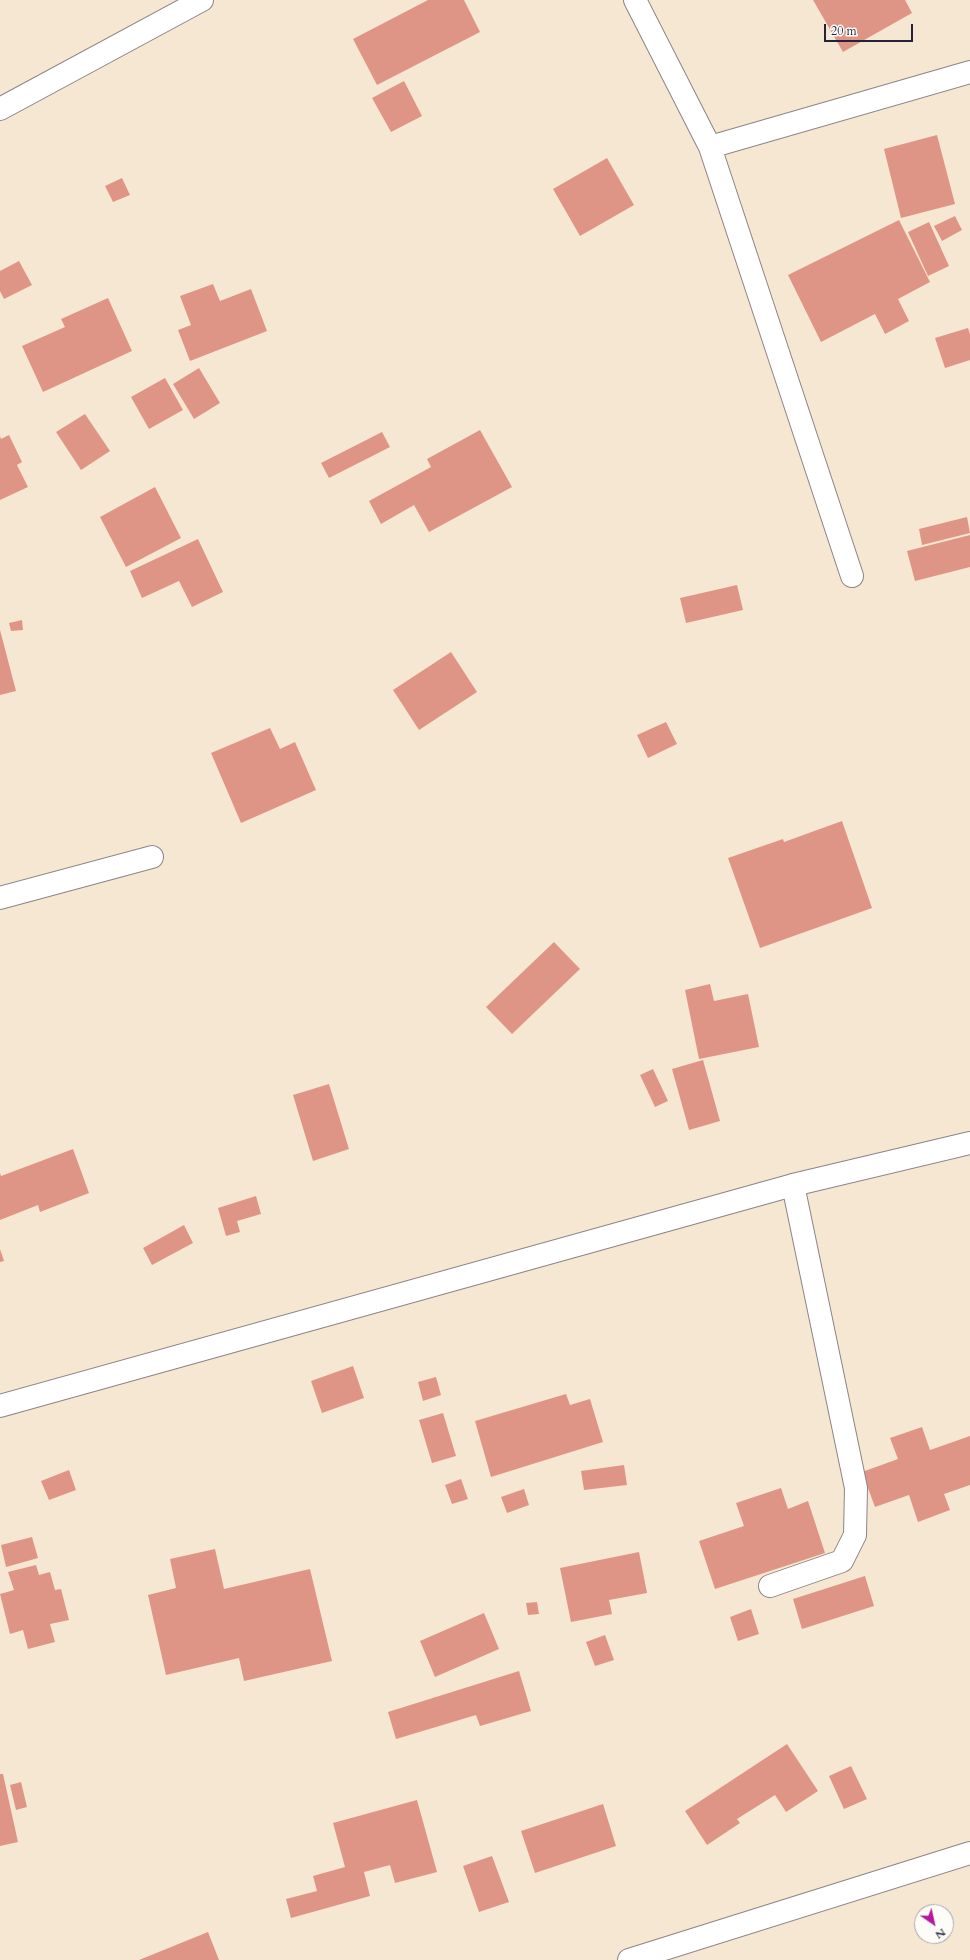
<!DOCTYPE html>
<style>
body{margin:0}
#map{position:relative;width:970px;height:1960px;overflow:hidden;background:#f6e7d2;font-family:Cardo,serif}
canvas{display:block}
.north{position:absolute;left:914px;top:1904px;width:40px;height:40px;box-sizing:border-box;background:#fdfcf7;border:1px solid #a5a5ac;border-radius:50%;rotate:146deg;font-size:11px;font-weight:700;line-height:16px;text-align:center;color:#22223b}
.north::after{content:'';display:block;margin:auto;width:14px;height:18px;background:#b5179e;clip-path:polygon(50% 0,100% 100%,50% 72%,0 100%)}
.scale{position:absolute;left:824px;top:24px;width:89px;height:18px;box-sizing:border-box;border:2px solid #22223b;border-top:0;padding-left:5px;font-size:12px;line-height:14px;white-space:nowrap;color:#22223b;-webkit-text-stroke:3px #fdfcf7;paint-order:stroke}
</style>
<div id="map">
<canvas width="970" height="1960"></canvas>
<div class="north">N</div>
<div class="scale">20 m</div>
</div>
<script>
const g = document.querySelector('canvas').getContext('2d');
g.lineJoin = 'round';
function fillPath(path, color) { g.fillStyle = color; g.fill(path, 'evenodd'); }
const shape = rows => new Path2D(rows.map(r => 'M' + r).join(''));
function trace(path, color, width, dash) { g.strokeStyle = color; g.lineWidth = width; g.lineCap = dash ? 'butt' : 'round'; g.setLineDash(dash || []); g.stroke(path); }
fillPath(shape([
 [428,0,464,0,480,32,377,85,353,39],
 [813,0,905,0,912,13,843,52],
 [404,81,422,116,391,132,372,98],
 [937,135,955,204,901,218,884,149],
 [607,158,634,205,580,236,553,189],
 [122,178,130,195,113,202,105,186],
 [955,216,962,230,942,241,934,226],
 [899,220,930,282,898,299,909,321,885,334,875,314,821,342,788,275],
 [929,222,949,266,928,276,908,232],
 [19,261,32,285,4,299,0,291,0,271],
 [213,284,220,301,251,289,267,331,190,361,178,330,191,325,180,296],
 [108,298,132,351,43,392,22,346,65,327,61,319],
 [968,328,970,334,970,360,945,368,935,338],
 [199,368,220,403,194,419,173,384],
 [165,378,183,410,149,429,131,397],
 [85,414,110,451,81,470,56,432],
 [480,430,512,487,429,532,414,505,381,524,369,501,431,467,427,459],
 [382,432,390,447,329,478,321,463],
 [9,435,22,462,17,465,28,487,0,500,0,436,1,439],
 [155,487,181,538,126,567,100,517],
 [967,517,970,533,922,545,919,529],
 [970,535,970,567,915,581,907,551],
 [198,539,223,592,192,607,179,581,142,598,130,571],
 [737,585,743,610,686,623,680,598],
 [22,620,23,630,11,631,9,623],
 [0,630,16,691,0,695],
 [451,652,477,692,419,730,393,690],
 [666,722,677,744,648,758,637,735],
 [270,728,280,749,295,742,316,790,241,823,211,753],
 [842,821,872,908,760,948,728,858,783,839,784,842],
 [554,942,580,969,512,1034,486,1007],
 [710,984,714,1001,748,994,759,1047,699,1059,685,990],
 [703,1060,720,1121,689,1130,672,1069],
 [653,1069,668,1101,655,1107,640,1075],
 [329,1084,349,1149,313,1161,293,1095],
 [73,1149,89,1193,40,1212,38,1205,0,1220,0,1173,1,1176],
 [256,1196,261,1214,237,1221,240,1232,226,1236,218,1208],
 [184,1225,193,1243,152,1265,143,1248],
 [0,1249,4,1261,0,1262],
 [353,1366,364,1398,322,1413,311,1381],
 [436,1377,441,1395,423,1401,418,1382],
 [566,1394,570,1405,590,1399,603,1442,491,1477,475,1421],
 [443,1413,456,1456,432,1463,419,1420],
 [922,1427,930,1450,970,1436,970,1485,944,1494,950,1510,918,1522,909,1495,875,1507,862,1472,898,1459,890,1438],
 [624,1465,627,1485,584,1490,581,1471],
 [69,1470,76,1490,49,1500,41,1481],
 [461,1479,468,1499,452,1504,445,1485],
 [781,1488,788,1509,808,1501,825,1553,715,1589,699,1541,744,1526,736,1503],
 [524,1489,529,1505,507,1513,501,1497],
 [32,1537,38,1558,6,1567,1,1545],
 [215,1549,224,1589,310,1569,332,1661,244,1681,239,1658,166,1675,148,1595,176,1588,170,1559],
 [639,1552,647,1593,609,1600,612,1614,571,1622,560,1568],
 [36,1565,39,1575,50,1572,55,1590,61,1589,69,1620,50,1624,55,1642,28,1649,23,1630,10,1634,0,1594,14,1590,8,1572],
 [865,1576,874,1606,802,1629,793,1599],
 [537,1602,539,1614,528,1615,526,1603],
 [751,1609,759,1634,738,1641,730,1617],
 [484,1613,499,1649,435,1677,420,1641],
 [605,1635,614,1660,595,1666,586,1642],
 [519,1671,531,1711,480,1726,476,1715,396,1739,388,1712],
 [787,1744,818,1791,786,1812,775,1795,737,1819,740,1823,707,1845,685,1811],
 [851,1766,867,1799,844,1809,829,1776],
 [0,1774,3,1774,18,1842,0,1846],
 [21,1782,27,1807,16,1810,10,1785],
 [417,1800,437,1872,395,1883,390,1865,364,1872,370,1896,291,1918,286,1899,317,1891,313,1876,345,1867,333,1823],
 [603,1804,616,1846,535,1873,521,1831],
 [492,1856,509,1902,479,1912,463,1866],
 [208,1932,219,1960,139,1960]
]), '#df9585');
const street = shape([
 [635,0,710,147,852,576],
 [0,109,202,0],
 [710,147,970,72],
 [0,898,152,857],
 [770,1586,842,1561,855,1535,856,1488,793,1185],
 [629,1960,970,1853]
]);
const secondary = shape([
 [0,1406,793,1185,970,1143]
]);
trace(street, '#8c8486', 24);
trace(secondary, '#8c8486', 24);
trace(street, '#fff', 22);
trace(secondary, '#fff', 22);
</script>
